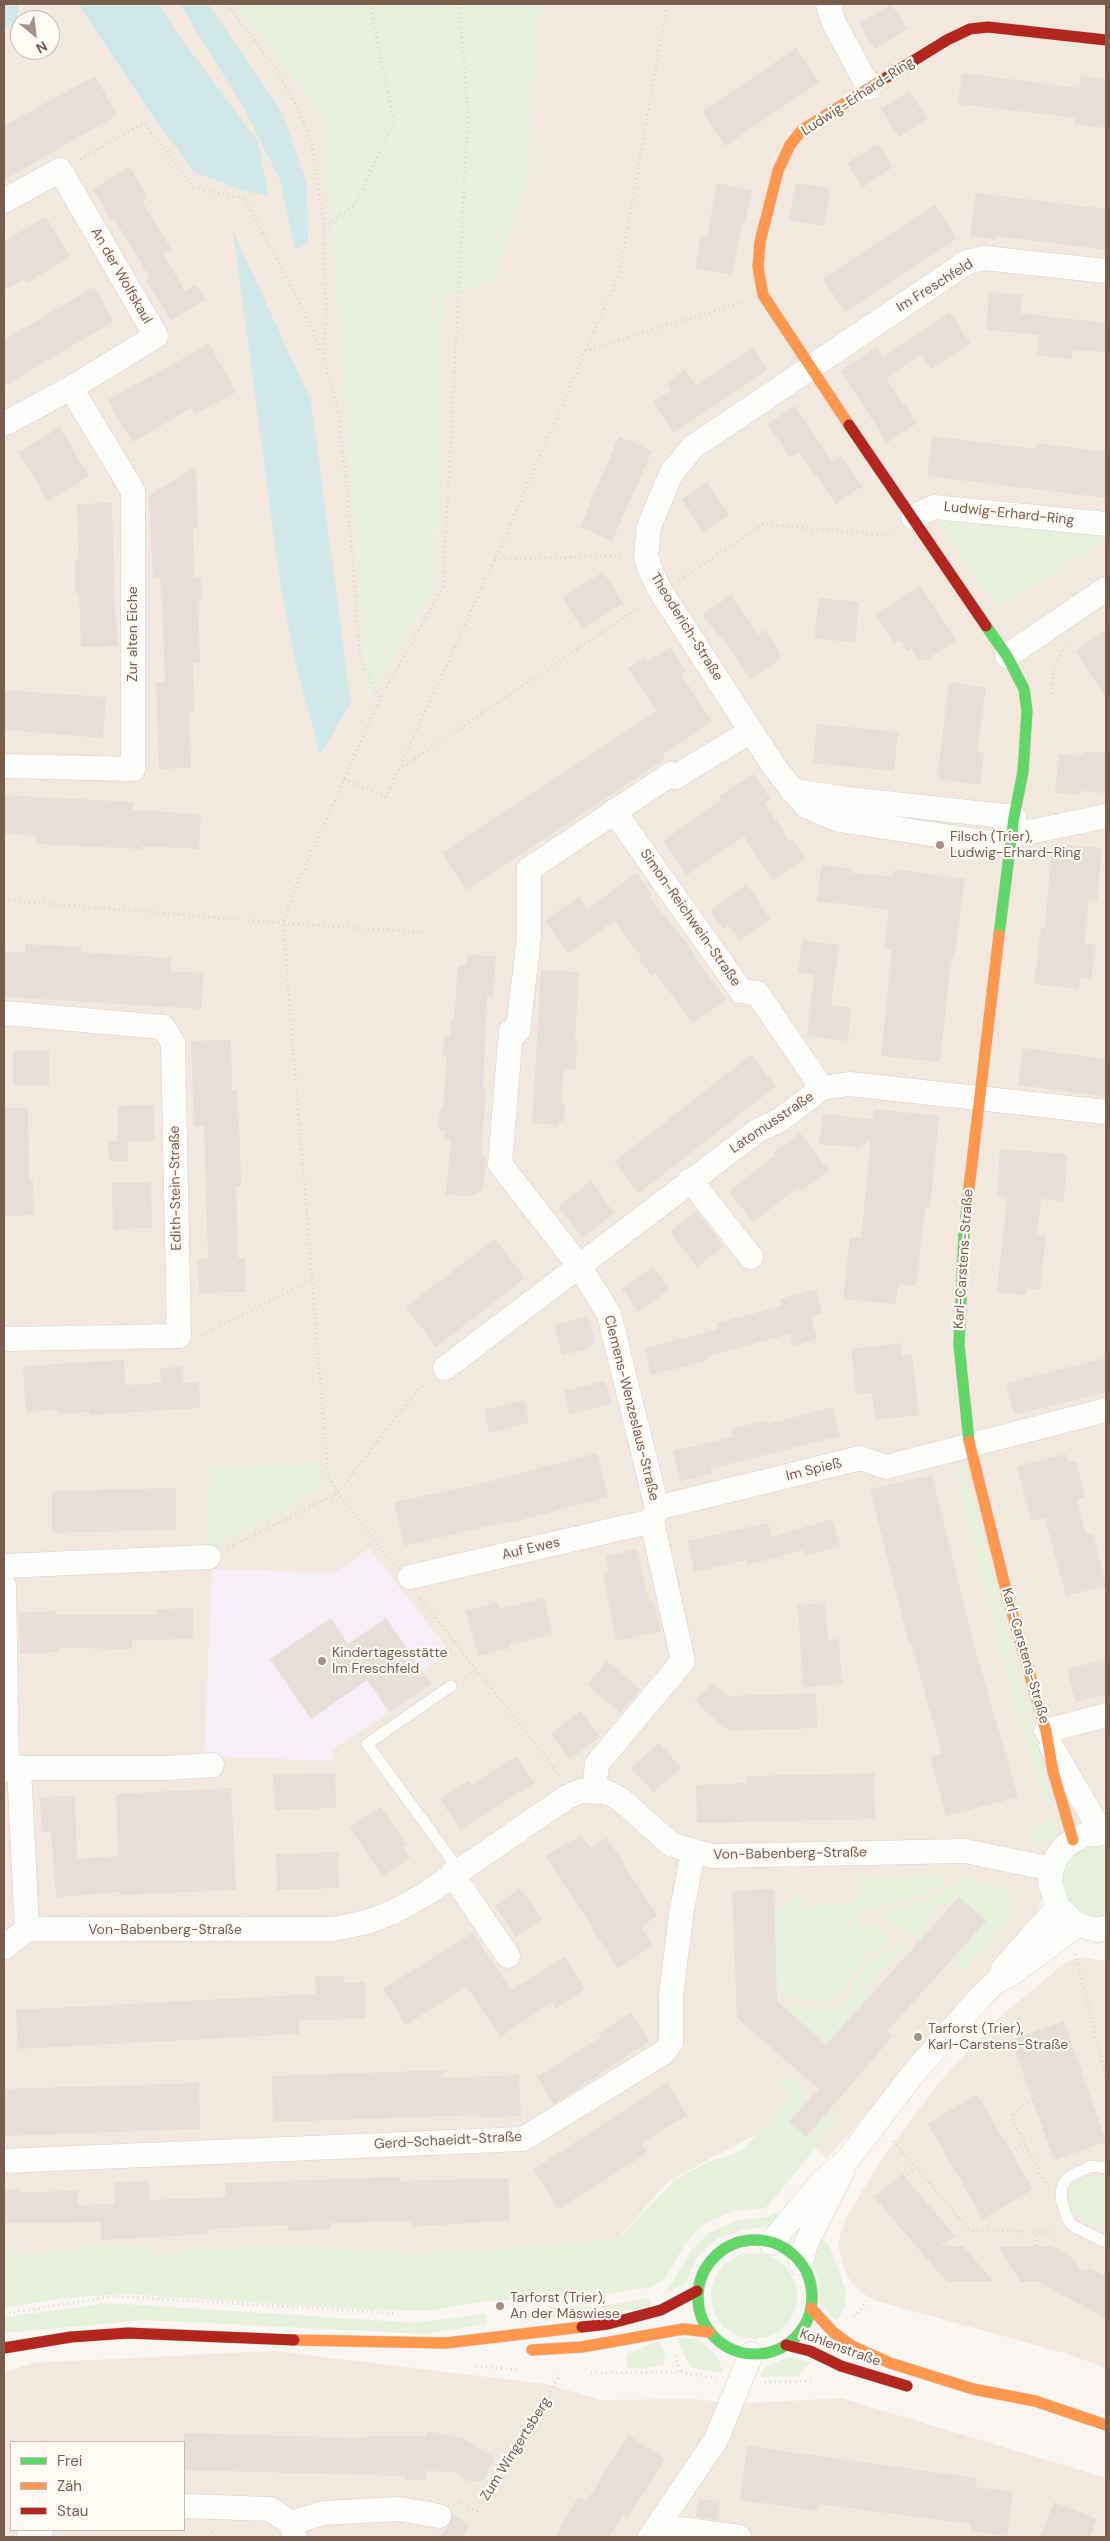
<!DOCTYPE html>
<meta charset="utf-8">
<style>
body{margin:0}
#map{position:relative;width:1110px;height:2541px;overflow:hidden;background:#f9f5f0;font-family:"DM Sans",sans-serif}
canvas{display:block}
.frame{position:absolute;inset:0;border:5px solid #7a5c4d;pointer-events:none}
.legend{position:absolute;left:10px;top:2441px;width:175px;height:90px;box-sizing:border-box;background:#fffaf3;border:1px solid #cabbb1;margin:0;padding:6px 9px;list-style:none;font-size:15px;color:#7a5c4d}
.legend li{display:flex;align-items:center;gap:10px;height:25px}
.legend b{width:25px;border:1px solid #cabbb1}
.north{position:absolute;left:10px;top:10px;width:50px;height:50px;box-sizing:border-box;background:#fffaf3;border:1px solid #cabbb1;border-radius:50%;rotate:151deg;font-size:14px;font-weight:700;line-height:20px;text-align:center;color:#7a5c4d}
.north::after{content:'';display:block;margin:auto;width:18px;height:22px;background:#a69286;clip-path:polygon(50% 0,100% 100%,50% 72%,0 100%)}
</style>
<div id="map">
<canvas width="1110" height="2541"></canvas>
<div class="frame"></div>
<ul class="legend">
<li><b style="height:6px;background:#63d668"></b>Frei</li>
<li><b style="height:6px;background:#ff974d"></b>Zäh</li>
<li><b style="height:6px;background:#b3261e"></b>Stau</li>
</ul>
<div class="north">N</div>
</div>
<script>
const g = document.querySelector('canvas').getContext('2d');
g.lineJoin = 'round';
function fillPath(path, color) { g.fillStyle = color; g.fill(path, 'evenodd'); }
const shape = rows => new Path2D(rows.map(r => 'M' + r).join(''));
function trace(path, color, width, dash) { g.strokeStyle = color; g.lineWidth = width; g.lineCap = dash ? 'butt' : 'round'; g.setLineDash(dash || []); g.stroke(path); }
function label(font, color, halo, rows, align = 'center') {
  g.font = font + ' "DM Sans",sans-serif'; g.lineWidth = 4.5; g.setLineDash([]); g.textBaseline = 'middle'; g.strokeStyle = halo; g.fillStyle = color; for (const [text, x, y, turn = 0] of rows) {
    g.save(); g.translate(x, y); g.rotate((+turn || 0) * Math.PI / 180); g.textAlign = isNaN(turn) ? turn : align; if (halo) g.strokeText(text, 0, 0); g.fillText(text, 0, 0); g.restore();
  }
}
fillPath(shape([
 [4,4,235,4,324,118,368,700,437,587,445,296,494,279,525,192,542,4,1106,4,1106,1809,1091,1815,1042,1894,1038,1915,827,2159,783,2120,670,2180,616,2240,462,2256,4,2266],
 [20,20,50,20,50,50,20,50],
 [1083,1957,1100,1961,1106,1959,1106,2368,1068,2354,873,2300,856,2288,846,2274,838,2244,845,2219,882,2159,938,2084,997,2019,1066,1962],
 [273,2351,546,2384,601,2400,695,2399,737,2404,841,2398,1106,2478,1106,2537,4,2537,4,2373,33,2363],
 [11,2442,184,2442,184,2530,11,2530]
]), '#f2e8de');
fillPath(shape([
 [369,1548,450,1652,423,1670,431,1684,333,1749,333,1761,204,1756,212,1569,336,1573]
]), '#f6eef6');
fillPath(shape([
 [235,4,542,4,525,192,494,280,445,296,437,587,368,701,324,118],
 [940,514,1104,532,1101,544,1000,609,936,520],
 [319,1462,321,1489,208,1550,210,1468],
 [964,1468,1053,1800,1044,1803,1004,1664,954,1470],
 [1053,1814,1057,1830,1054,1837,1044,1844,1029,1845,1033,1834,1040,1824],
 [1106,1844,1106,1917,1095,1918,1074,1908,1067,1899,1062,1879,1064,1869,1076,1852,1085,1846],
 [957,1874,927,1892,856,1915,862,1926,874,1921,893,1935,888,1942,869,1954,834,2004,790,1999,777,1994,774,1909,803,1892,804,1907,858,1902,858,1876],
 [967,1876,1004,1888,1011,1895,1015,1908,1010,1919,963,1972,956,1965,962,1958,957,1954,986,1921,959,1897,950,1907,945,1903,939,1911,937,1909,921,1929,926,1933,920,1940,881,1917,880,1914,926,1899],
 [902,1940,908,1944,863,1992,868,1997,826,2045,780,2004,837,2012,868,1962],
 [787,2074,810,2095,789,2122,806,2137,829,2112,838,2120,768,2206,762,2209,734,2211,708,2222,697,2230,683,2247,665,2279,652,2287,600,2295,486,2301,433,2310,369,2310,125,2294,61,2298,4,2308,4,2254,50,2252,90,2245,151,2247,153,2254,184,2253,185,2248,298,2246,430,2254,460,2248,462,2252,614,2239,621,2236,674,2180,706,2163,741,2151,772,2118,790,2095,778,2085],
 [1100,2175,1106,2178,1106,2234,1079,2218,1070,2207,1067,2197,1072,2185,1091,2176],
 [775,2213,783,2214,769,2227,745,2229,717,2239,696,2259,686,2283,666,2293,691,2251,710,2232,736,2221,765,2217],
 [817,2235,826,2242,831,2250,846,2291,845,2307,837,2321,820,2303,819,2284,813,2262],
 '711 2296a43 43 0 1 1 86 0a43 43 0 1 1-86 0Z',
 [650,2298,651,2308,549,2319,549,2307,603,2306],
 [109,2303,417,2323,486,2313,487,2324,427,2334,145,2320,4,2333,4,2317],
 [676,2338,698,2339,716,2355,724,2373,691,2368],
 [660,2341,665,2356,664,2364,642,2369,627,2367,627,2355,629,2353],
 [788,2357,811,2362,798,2376,761,2377,761,2372,768,2366]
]), '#e7f0db');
fillPath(shape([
 [4,4,16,4,18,6,18,17,11,25,4,27],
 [78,4,158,4,175,30,258,142,269,196,252,193,195,173,154,118],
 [180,4,208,4,282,112,307,184,308,242,295,250,280,180,245,110],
 [233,231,311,401,351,703,320,755,294,657,280,582]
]), '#d0e8ea');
fillPath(shape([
 [891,4,907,29,875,49,859,24],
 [796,48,819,82,725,146,702,112],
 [962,73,1079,88,1081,75,1106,79,1105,128,1074,124,1075,118,958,104],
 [95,76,117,115,4,180,4,126],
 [909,91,927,118,899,137,881,109],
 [878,144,893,167,863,187,847,163],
 [130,167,148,198,142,201,171,249,163,254,185,291,196,284,205,300,171,320,146,280,150,278,114,218,111,220,93,189],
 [717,183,752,190,745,223,742,223,732,275,695,268,701,236,707,237],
 [796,183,831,189,824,226,789,220],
 [976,193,1106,209,1106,250,995,236,995,239,970,236],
 [935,205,957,238,845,312,823,279],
 [46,217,70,257,26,283,24,279,4,290,4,241],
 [94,287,114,321,4,386,4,340],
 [989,292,1022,295,1020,313,1106,323,1106,352,1073,350,1072,359,1037,355,1039,335,986,330],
 [950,313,970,343,931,369,921,354,886,378,917,423,887,443,841,371,877,347,883,357],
 [209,344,236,392,195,414,192,408,132,442,108,400],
 [753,348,767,370,674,433,653,402,671,390,666,383,685,370,696,386],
 [795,406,833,462,841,456,862,486,836,504,799,452,790,457,768,424],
 [60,427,89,476,48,501,19,452],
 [619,436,652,451,612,541,580,527],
 [932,436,1036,449,1037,443,1106,452,1106,498,927,476],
 [196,467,198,528,193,528,194,577,201,577,202,600,198,600,200,662,193,663,194,712,189,712,191,768,159,769,156,682,165,682,162,601,160,578,153,579,149,495],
 [707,482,729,515,703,532,682,499],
 [112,503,115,617,116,617,118,646,81,647,79,593,75,593,75,559,79,559,77,504],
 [603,572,623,603,582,629,562,597],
 [920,586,956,640,926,660,919,660,911,648,908,651,900,640,895,643,876,615],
 [731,595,758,635,765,630,780,652,780,659,750,679,722,636,719,638,703,614],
 [819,598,859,602,855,643,814,638],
 [1106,630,1106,698,1075,651],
 [670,647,686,671,681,674,712,721,662,755,665,759,466,890,442,853,657,711,628,668,644,658,647,662],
 [949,682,986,688,977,752,984,753,980,785,937,779],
 [4,690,106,697,103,738,4,730],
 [817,724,898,732,894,771,813,763],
 [1084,751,1106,753,1106,793,1080,791,1080,795,1055,793,1059,754,1084,756],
 [754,774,770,799,765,803,790,842,793,840,805,859,772,880,744,836,687,875,663,841,721,800,719,796],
 [4,795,133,802,133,810,201,814,199,849,142,846,142,849,36,844,36,836,4,834],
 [1052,844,1102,848,1097,901,1089,900,1084,944,1096,945,1091,979,1080,978,1079,989,1034,984,1041,928,1045,928],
 [821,865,851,869,851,873,894,877,895,869,965,879,954,959,951,958,940,1062,881,1056,892,950,884,949,889,910,817,901],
 [637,873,652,895,649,897,695,954,693,955,726,999,693,1023,655,973,652,976,639,959,642,957,614,921,568,953,545,920,579,897,587,909],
 [747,884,770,919,740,941,728,925,723,929,710,911],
 [802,940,839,945,831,1005,851,1008,848,1041,807,1036,814,975,798,973],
 [25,944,81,947,81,952,171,958,170,971,204,973,201,1009,4,997,4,951,25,953],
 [467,955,496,956,493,996,487,996,483,1088,486,1088,481,1157,486,1157,483,1190,469,1196,446,1195,451,1139,445,1139,445,1130,438,1129,440,1110,443,1109,447,1055,443,1055,444,1036,450,1036,451,1020,454,1020,458,965,467,965],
 [541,970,579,972,575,1038,577,1038,576,1070,564,1069,561,1103,565,1104,564,1122,559,1121,558,1125,532,1123],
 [231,1040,232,1090,237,1090,240,1145,241,1186,236,1186,238,1258,245,1258,246,1292,199,1293,198,1259,208,1259,204,1126,194,1126,191,1041],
 [1023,1048,1106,1059,1106,1097,1018,1085],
 [49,1050,49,1085,13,1085,13,1051],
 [751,1055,776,1086,639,1193,614,1162],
 [154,1105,154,1141,128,1141,128,1161,109,1161,108,1142,118,1141,118,1106],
 [4,1108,28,1108,29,1180,33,1180,34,1215,4,1216],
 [874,1109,939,1116,930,1209,925,1208,916,1286,898,1284,896,1304,843,1299,850,1237,861,1238,871,1139,860,1148,819,1144,823,1114,873,1119],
 [800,1133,829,1171,801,1191,798,1187,753,1222,729,1191,775,1156,773,1153],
 [1000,1149,1067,1154,1064,1201,1041,1199,1037,1235,1046,1236,1040,1290,1027,1288,1026,1295,997,1292,1007,1197,997,1196],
 [591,1181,614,1213,583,1238,558,1207],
 [112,1182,151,1182,152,1228,113,1229],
 [696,1211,724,1246,697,1267,670,1232],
 [495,1239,525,1278,436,1347,406,1307],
 [653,1267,670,1289,638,1312,622,1289],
 [816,1289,822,1314,811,1317,817,1339,793,1346,790,1334,705,1357,706,1361,651,1375,645,1348,719,1329,717,1323,782,1306,780,1299],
 [588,1316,595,1342,587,1349,562,1355,554,1325],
 [901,1343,902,1355,912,1354,919,1415,875,1420,872,1393,856,1395,851,1349],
 [1106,1358,1106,1392,1014,1415,1006,1383],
 [124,1360,125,1385,161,1383,160,1368,182,1367,183,1383,199,1382,200,1408,90,1415,90,1412,59,1414,59,1410,26,1412,23,1366],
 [605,1381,611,1404,570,1414,564,1391],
 [524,1400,529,1423,489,1433,484,1410],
 [832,1407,840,1436,710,1469,712,1474,680,1481,673,1451,733,1437,731,1429,767,1420,768,1424],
 [597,1453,608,1497,506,1524,505,1522,404,1546,394,1502,475,1485],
 [1066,1454,1068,1463,1076,1461,1085,1497,1077,1499,1086,1535,1093,1534,1106,1586,1066,1596,1045,1518,1031,1521,1017,1466],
 [932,1475,975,1649,1018,1797,946,1816,930,1757,942,1754,911,1643,909,1643,870,1489],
 [176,1488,176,1530,52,1533,52,1491],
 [832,1519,840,1546,804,1556,803,1550,747,1565,746,1560,695,1572,687,1541,768,1523,772,1537],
 [637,1549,649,1602,653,1601,661,1631,616,1641,603,1574,609,1572,606,1556],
 [544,1598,553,1634,509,1645,510,1648,478,1656,466,1611,498,1602,500,1609],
 [825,1603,828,1640,839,1639,842,1684,803,1687,798,1605],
 [193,1608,193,1639,132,1640,132,1649,58,1648,59,1652,20,1654,18,1613,56,1611,56,1615,157,1615,157,1609],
 [331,1618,348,1644,386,1618,431,1684,389,1712,367,1680,311,1719,270,1659],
 [1106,1659,1106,1694,1076,1702,1067,1669],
 [607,1661,640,1689,620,1713,587,1685],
 [713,1683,728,1696,816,1693,817,1728,729,1731,694,1701],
 [580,1711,600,1737,570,1759,551,1734],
 [659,1743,681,1768,653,1792,631,1768],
 [517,1756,534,1783,460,1830,440,1799,468,1781,471,1785],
 [335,1773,336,1808,275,1810,273,1774],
 [874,1773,875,1819,697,1823,696,1785,747,1783,746,1776],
 [231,1788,236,1890,120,1895,120,1892,56,1897,51,1832,42,1832,40,1797,75,1796,77,1859,118,1856,116,1794],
 [381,1807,406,1844,402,1847,410,1858,382,1876,350,1827],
 [581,1835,590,1848,607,1838,657,1916,641,1927,653,1945,618,1968,546,1856],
 [338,1852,339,1888,277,1890,276,1854],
 [520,1888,542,1919,516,1937,495,1906],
 [774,1889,777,2001,826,2045,959,1897,986,1921,887,2031,893,2036,806,2137,789,2122,819,2089,737,2018,732,1891],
 [473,1933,511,1990,565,1957,585,1989,556,2008,552,2002,500,2037,466,1986,406,2025,383,1989],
 [315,1976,343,1976,344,1983,365,1982,366,2019,299,2020,299,2034,18,2049,16,2010,316,1994],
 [631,2013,649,2042,554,2104,537,2077,601,2037,599,2033],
 [1064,2021,1106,2142,1054,2160,1011,2040],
 [449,2070,436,2078,519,2075,521,2116,479,2118,479,2115,273,2122,272,2076],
 [199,2083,200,2129,4,2136,4,2089],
 [667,2083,687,2115,641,2143,647,2153,558,2209,534,2169],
 [977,2094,1033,2189,983,2219,928,2124],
 [902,2174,955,2236,939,2246,963,2246,994,2282,947,2282,915,2245,874,2197],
 [400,2177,400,2181,508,2178,510,2220,411,2227,411,2221,331,2223,331,2229,288,2231,287,2225,209,2229,209,2234,101,2240,101,2222,4,2223,4,2189,21,2189,21,2192,78,2191,78,2205,115,2204,114,2182,149,2181,150,2200,226,2197,225,2183],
 [999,2246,1052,2246,1074,2259,1081,2271,1090,2268,1106,2277,1106,2319,1040,2282,1020,2282],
 [426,2431,461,2437,495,2458,483,2481,468,2481,454,2472,426,2471,426,2480,405,2480,405,2476,184,2470,184,2433,366,2438,366,2436,427,2436],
 [628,2435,665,2459,628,2518,623,2514,609,2537,555,2537,578,2497,586,2502],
 [747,2446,977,2478,975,2487,1013,2492,1007,2536,970,2531,971,2524,819,2504,818,2511,740,2500],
 [698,2499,720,2501,718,2520,696,2517],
 [1054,2502,1097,2519,1090,2537,1040,2537],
 [452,2514,470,2525,463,2537,439,2537,450,2524]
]), '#e6ded7');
const lane = shape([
 [451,1686,367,1744,459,1870],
 [1106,2168,1091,2166,1069,2177,1062,2186,1061,2199,1068,2220,1073,2226,1106,2242]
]);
const street = shape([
 [828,4,833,21,869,88],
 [4,201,60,170,156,336,71,388,4,424],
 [913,517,934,507,1106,524],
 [1007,656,1106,589],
 [4,766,133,769,133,491,71,388],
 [792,791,848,799,1014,817],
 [614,811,741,991,757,993,822,1088],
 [1012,833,1035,831,1106,816],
 [1010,846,839,820,806,806,775,768,661,592,649,567,646,555,649,526,672,472,693,447,967,262,984,258,1106,271],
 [690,1180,751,1257],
 [4,1339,179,1336,173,1043,163,1027,4,1013],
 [445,1368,757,1131,780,1120,822,1088,849,1084,1106,1112],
 [657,1508,860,1458,886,1467,1106,1410],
 [4,1566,209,1557],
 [410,1577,652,1521],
 [4,1586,7,1770,19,1768,27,1929,333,1929,367,1922,393,1912,424,1895,567,1797,581,1791,606,1792,620,1799,672,1845,713,1856,965,1851,1052,1869],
 [1046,1731,1106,1715],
 [1051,1746,1102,1833],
 [19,1768,167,1768,212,1765],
 [594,1791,597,1764,683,1661,652,1521,657,1508,609,1314,580,1267,500,1164,511,1031,518,1031,529,936,529,869,671,774,675,777,751,731],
 [1106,1833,1084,1835,1066,1845,1057,1856,1052,1869,1050,1883,1058,1907,1077,1925,1098,1930,1106,1928],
 [452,1874,508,1956],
 [4,1948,27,1929],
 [1003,1969,1058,1907],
 [4,2161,523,2139,663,2053,671,2043,671,1995,681,1915,693,1852],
 [771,2243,822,2182,848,2159,913,2074,983,1994,997,1981,1011,1974,1077,1925],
 [801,2263,806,2243,842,2172],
 [184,2506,270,2509,291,2523,295,2537],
 [291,2523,324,2513,399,2509,439,2516],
 [657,2526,739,2537],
 [29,2537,41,2530],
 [650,2537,716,2440,751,2354]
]);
const fast = shape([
 [986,626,1007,656,1024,689,1027,711,1023,772,1014,817,999,935],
 [969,1188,964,1235,959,1345,969,1441],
 '698 2297a57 57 0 1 1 114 0a57 57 0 1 1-114 0Z'
]);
const slow = shape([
 [849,425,763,295,758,267,760,242,778,171,790,145,802,130,887,77],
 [969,1188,999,935],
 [969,1441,1008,1598,1046,1731,1053,1771,1073,1840],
 [811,2308,833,2332,852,2346,890,2363,973,2389,1035,2401,1106,2425],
 [294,2340,446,2343,582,2327],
 [532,2350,582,2347,683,2329,709,2332]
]);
const jam = shape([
 [887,77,947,40,970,29,988,27,1106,40],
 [849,425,986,626],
 [582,2327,608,2324,661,2310,697,2291],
 [786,2345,810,2351,841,2366,907,2386],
 [4,2348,71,2337,128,2333,294,2340]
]);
trace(lane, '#d7d1cb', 12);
trace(street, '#d7d1cb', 25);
trace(fast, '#d9d2cb', 12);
trace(slow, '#d9d2cb', 12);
trace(jam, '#d9d2cb', 12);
trace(shape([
 [227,4,278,72,298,109,311,140,324,227,326,322,324,359,338,410,347,492,360,657,379,698],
 [80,159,144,123,194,188,245,199,302,307,323,356],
 [324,227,354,206,394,122,370,4],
 [585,351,741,302],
 [495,559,623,556],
 [679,580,763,524,885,535,892,530],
 [1052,694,1054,667,1065,645],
 [398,770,643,605],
 [344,779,386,797,495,559,620,272,667,4],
 [4,900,283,923,423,932],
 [202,1335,313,1279],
 [228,1548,338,1493,328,1476,283,923,292,896,380,699,443,587,468,114,459,4],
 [393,1564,338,1493,414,1394,429,1381],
 [420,1598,560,1776],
 [465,1677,476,1670],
 [1075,1954,1106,2077],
 [1033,2100,1017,2109,1012,2119,1046,2185],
 [893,2141,968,2228,973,2231,1056,2232],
 [1011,2151,1025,2144],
 [904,2177,916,2168],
 [1036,2246,1037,2231],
 [4,2314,114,2296,394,2313],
 [854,2317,867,2301],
 [675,2356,680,2372],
 [476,2366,517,2370],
 [591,2373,680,2372,716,2378],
 [765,2382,813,2381],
 [459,2502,477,2511,544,2405,560,2374],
 [209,2537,214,2529]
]), '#dcd5d0', 3, [1, 4]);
trace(lane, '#fefefd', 11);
trace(street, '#fefefd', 24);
trace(fast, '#63d668', 11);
trace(slow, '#ff974d', 11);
trace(jam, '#b3261e', 11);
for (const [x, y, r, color] of [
 [940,845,5,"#a69286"],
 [322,1661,5,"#a69286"],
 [918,2037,5,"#a69286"],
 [500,2306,5,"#a69286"]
]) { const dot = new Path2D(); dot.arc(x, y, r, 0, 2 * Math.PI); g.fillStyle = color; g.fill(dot); trace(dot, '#fffaf3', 2); }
label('14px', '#7a5c4d', '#fffaf3', [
 ["Ludwig-Erhard-Ring",858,97,-33],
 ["An der Wolfskaul",121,276,60],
 ["Im Freschfeld",935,286,-32],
 ["Ludwig-Erhard-Ring",1009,514,6],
 ["Theoderich-Straße",686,627,58],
 ["Zur alten Eiche",133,634,-90],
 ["Simon-Reichwein-Straße",690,918,55],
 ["Latomusstraße",772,1123,-34],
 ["Edith-Stein-Straße",176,1188,-91],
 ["Karl-Carstens-Straße",964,1259,-86],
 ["Clemens-Wenzeslaus-Straße",631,1408,76],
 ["Im Spieß",814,1470,-14],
 ["Auf Ewes",531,1549,-13],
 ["Karl-Carstens-Straße",1025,1656,74],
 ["Von-Babenberg-Straße",790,1854,-1],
 ["Von-Babenberg-Straße",165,1930],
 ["Gerd-Schaeidt-Straße",448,2141,-3],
 ["Kohlenstraße",840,2348,20],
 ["Zum Wingertsberg",516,2449,-58]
]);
label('14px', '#7a5c4d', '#fffaf3', [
 ["Filsch (Trier),",950,837],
 ["Ludwig-Erhard-Ring",950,853],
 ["Kindertagesstätte",332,1653],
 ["Im Freschfeld",332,1669],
 ["Tarforst (Trier),",928,2029],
 ["Karl-Carstens-Straße",928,2045],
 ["Tarforst (Trier),",510,2298],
 ["An der Mäswiese",510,2314]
], 'left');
</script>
